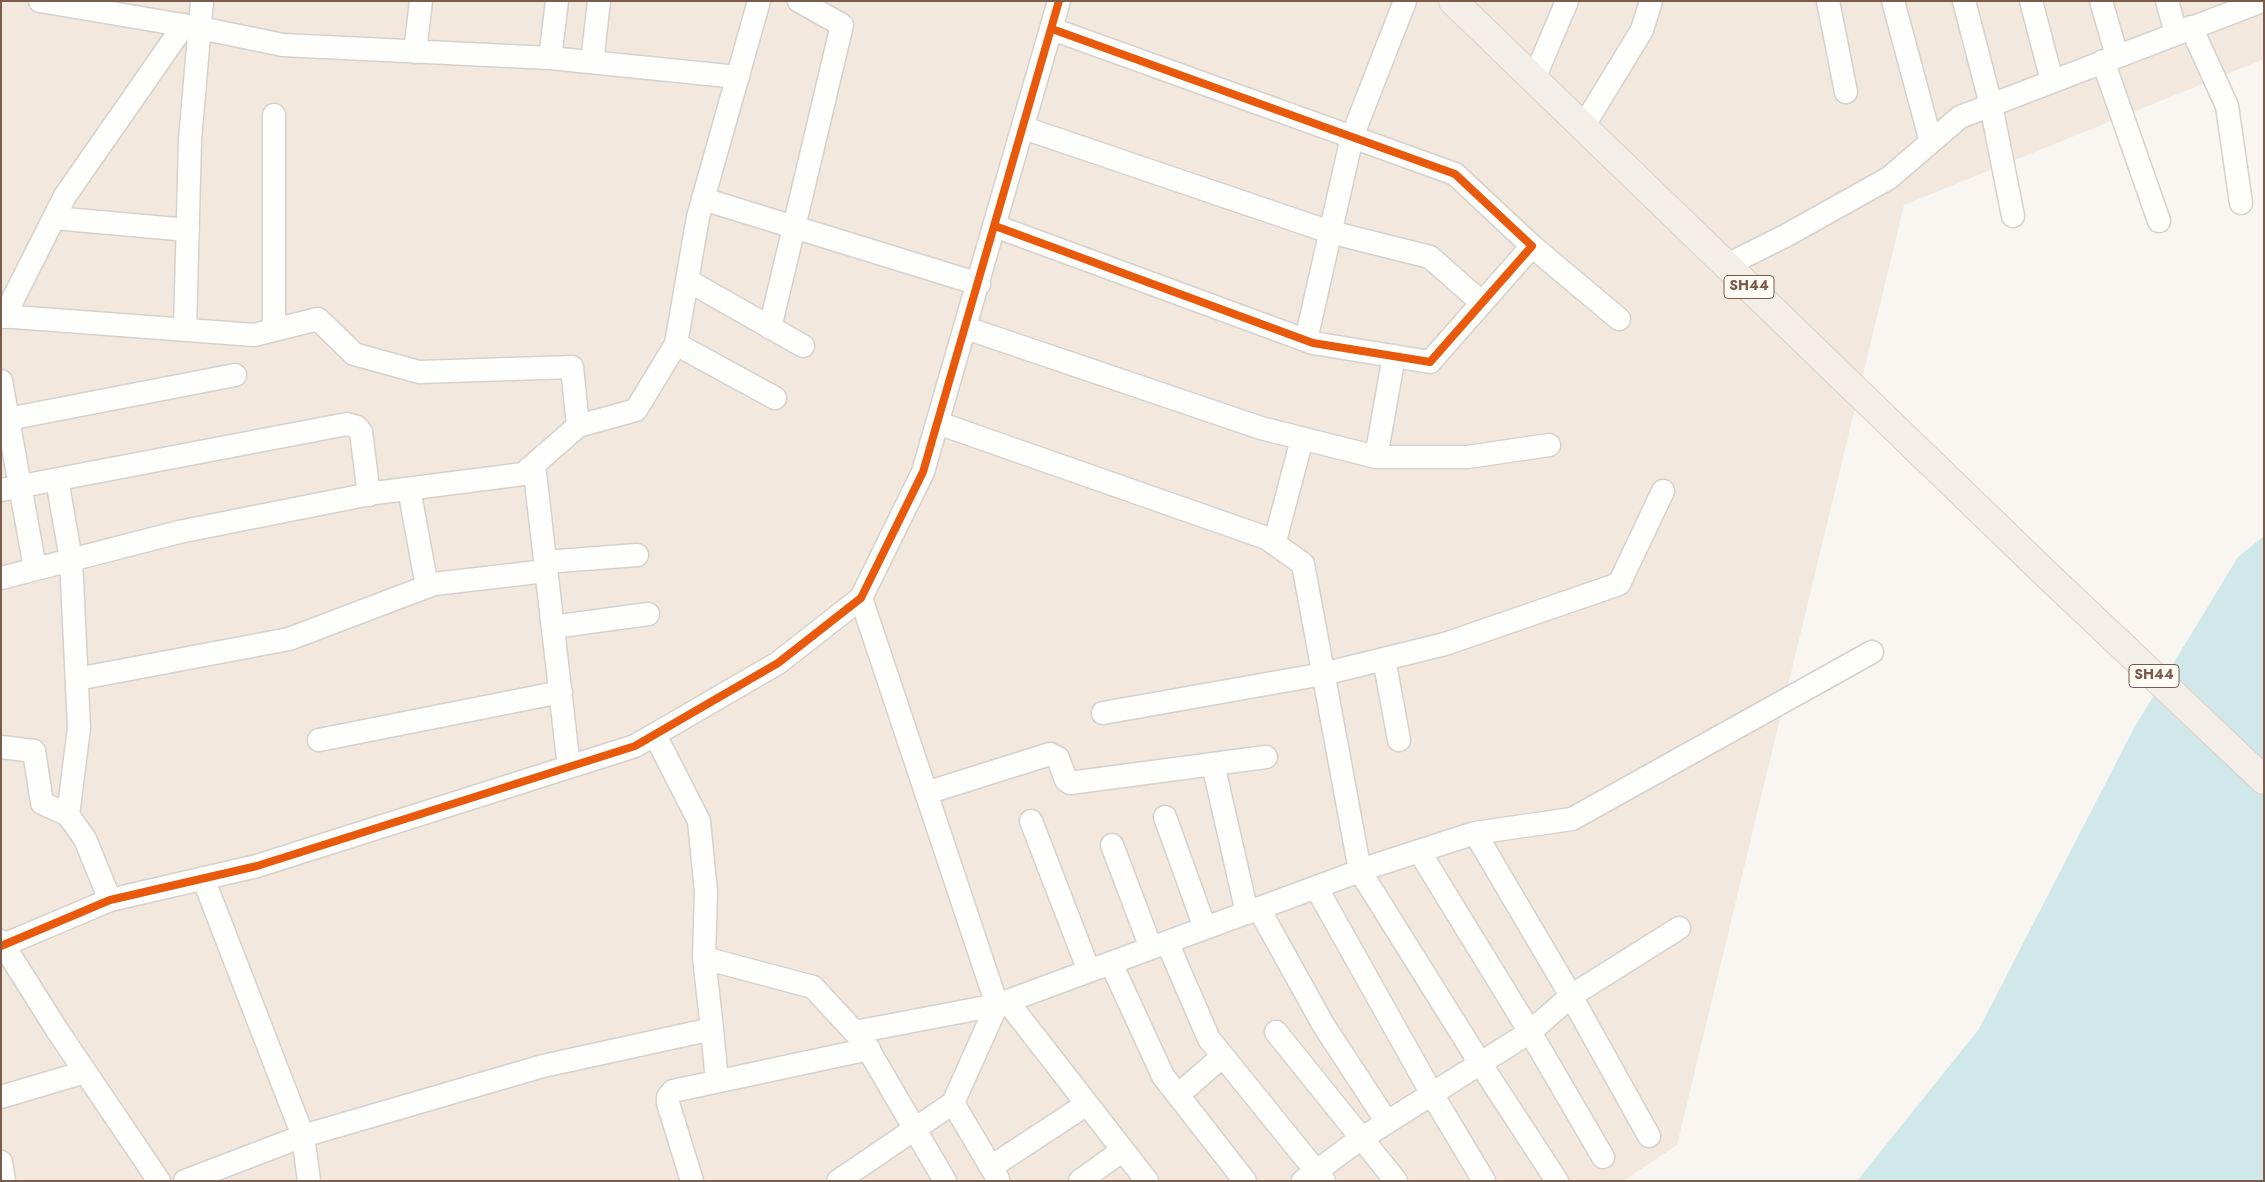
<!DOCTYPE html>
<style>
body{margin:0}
#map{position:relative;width:2265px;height:1182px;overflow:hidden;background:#f9f5f0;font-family:Jost,sans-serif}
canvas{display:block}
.frame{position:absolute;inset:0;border:2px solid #7a5c4d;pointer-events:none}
</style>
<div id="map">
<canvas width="2265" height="1182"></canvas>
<div class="frame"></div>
</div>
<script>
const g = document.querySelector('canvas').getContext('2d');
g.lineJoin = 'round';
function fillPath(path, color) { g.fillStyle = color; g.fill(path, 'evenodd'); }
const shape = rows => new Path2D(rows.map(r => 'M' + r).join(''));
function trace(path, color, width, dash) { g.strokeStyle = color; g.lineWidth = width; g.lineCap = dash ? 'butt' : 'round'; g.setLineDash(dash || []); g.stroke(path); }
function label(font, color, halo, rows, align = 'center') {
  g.font = font + ' Jost,sans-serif'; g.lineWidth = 4; g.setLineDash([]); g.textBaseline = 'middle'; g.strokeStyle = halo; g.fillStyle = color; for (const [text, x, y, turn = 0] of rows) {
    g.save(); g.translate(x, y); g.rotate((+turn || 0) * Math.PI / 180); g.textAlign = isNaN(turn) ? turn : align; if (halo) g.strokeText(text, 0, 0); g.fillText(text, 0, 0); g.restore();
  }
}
fillPath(shape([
 [1,1,2264,1,2264,59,1904,205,1677,1145,1623,1181,1,1181]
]), '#f2e8de');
fillPath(shape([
 [2264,536,2264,1181,1857,1181,1979,1029,2134,728,2238,557]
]), '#d0e8ea');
const minor = shape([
 [40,1,200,28,283,45,550,58,557,1],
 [1828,1,1846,92],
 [1893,1,1931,142],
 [1964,1,1991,105,2013,216],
 [2031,1,2052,81],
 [2101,1,2117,56],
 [2167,1,2176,33],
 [2191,27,2227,106,2241,203],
 [415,52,421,1],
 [550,58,738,77],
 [2103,61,2159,221],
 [592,62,599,1],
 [1534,79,1567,1],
 [274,115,274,330],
 [1583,127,1642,30,1651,1],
 [1024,128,1330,232,1430,257,1482,303],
 [703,199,979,284],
 [54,218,188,230],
 [995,226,1313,343,1430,362,1532,246,1455,174,1052,29],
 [1532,246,1619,319],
 [1727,265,1787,235,1889,178,1960,117,2262,1],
 [687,280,803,346],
 [1,316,254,335,318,319,354,354,419,372,572,367,578,426],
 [4,317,65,196,184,25],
 [770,328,842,25,799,1],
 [966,328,1261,428,1376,457,1394,356],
 [185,330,190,140,202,1],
 [1306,340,1352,137,1405,1],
 [676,344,775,398],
 [1,381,35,568],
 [8,419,235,375],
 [938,423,1275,541,1302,439],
 [1376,457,1468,457,1549,445],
 [534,465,569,767],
 [57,480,71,559,79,728,68,815],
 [409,489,426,581,434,584,546,571],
 [1,490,347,424,357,427,361,432,369,495],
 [1268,539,1303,564,1360,871,1480,1063,1557,1181],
 [545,562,637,555],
 [1,578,179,532,375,493,523,474,578,426,636,410,676,344,698,217,759,1],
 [553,627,648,614],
 [1384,659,1399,740],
 [77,679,289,639,434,584],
 [1103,713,1323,674,1445,644,1619,584,1663,491],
 [319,740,561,692],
 [1,747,34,751,42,803,68,815,85,839,110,900],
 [1213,764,1247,913],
 [926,793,1050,754,1058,758,1066,780,1070,783,1266,757],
 [1165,817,1205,928],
 [1031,821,1089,971],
 [1112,845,1151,948],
 [1419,851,1530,1032,1603,1157],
 [1316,887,1432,1094,1484,1181],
 [1259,909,1324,1026,1387,1122],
 [1,941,57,1030,159,1181],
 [1167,942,1209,1039,1324,1181],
 [1,946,110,900,257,866,635,746,778,663,861,598,923,472,1059,1],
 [704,958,813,987,864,1042,945,1181],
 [1111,963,1163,1076,1245,1181],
 [1007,1001,1147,1181],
 [712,1029,717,1081],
 [855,1032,997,1005,1376,865,1475,833,1572,819,1872,652],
 [1276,1032,1396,1181],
 [1178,1095,1223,1056],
 [1,1097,85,1072],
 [953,1103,998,1179],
 [1649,1136,1571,996,1679,928],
 [1,1162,4,1181],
 [991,1167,1087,1104],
 [185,1181,303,1136,203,878],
 [309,1181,303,1136,543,1066,712,1029,704,958,706,892,699,821,655,735],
 [692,1181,668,1103,668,1097,673,1091,869,1049],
 [838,1181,953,1103,997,1005,861,598],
 [1080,1181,1123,1150],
 [1303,1181,1356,1142,1530,1032,1571,996,1475,833]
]);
const major = shape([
 [1453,1,2044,572,2264,780]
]);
trace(minor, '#d7d1cb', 25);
trace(major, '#dad1cc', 30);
trace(minor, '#fefefd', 22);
trace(major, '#f3eee8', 28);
trace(shape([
 [995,226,1313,343,1430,362,1532,246,1455,174,1052,29],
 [1,946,110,900,257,866,635,746,778,663,861,598,923,472,1059,1]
]), '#e8590c', 8);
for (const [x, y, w] of [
 [1749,287,50],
 [2154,676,50]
]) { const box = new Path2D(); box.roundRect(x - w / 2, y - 11.5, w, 23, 4); g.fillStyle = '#fffaf3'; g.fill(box); trace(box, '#7a5c4d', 1); }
label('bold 14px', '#7a5c4d', null, [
 ["SH44",1749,287],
 ["SH44",2154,676]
]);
</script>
